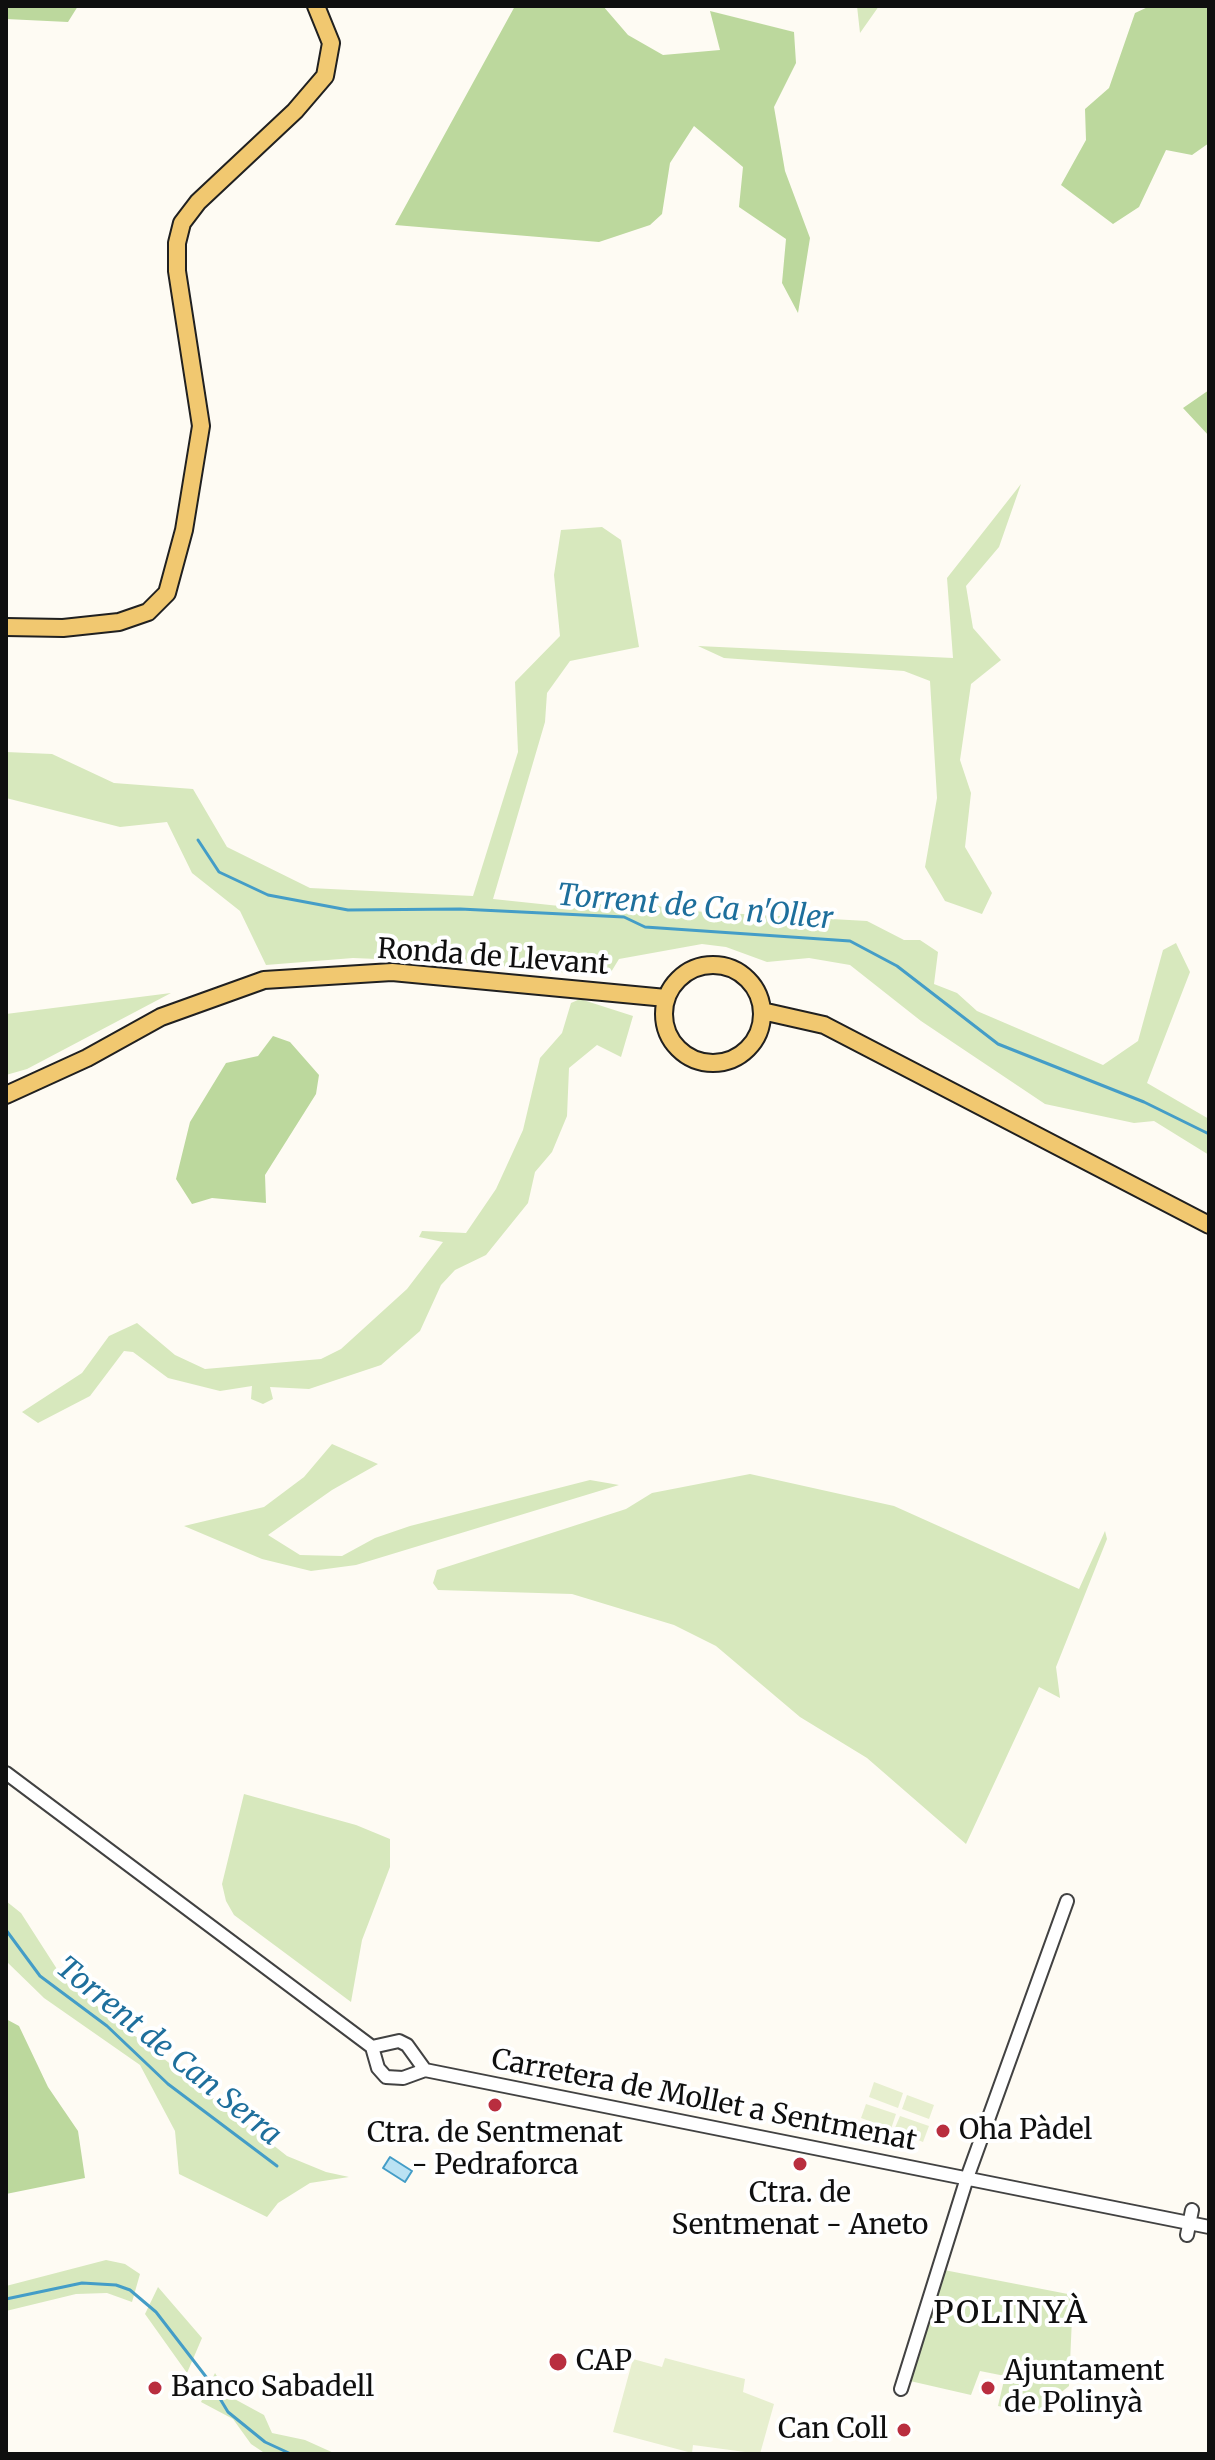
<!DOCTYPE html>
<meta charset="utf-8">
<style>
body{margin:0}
#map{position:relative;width:1215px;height:2460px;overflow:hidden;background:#fefbf3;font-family:Merriweather,serif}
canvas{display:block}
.frame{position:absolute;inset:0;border:8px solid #0f0f0f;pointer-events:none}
</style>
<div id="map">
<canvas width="1215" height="2460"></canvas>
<div class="frame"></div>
</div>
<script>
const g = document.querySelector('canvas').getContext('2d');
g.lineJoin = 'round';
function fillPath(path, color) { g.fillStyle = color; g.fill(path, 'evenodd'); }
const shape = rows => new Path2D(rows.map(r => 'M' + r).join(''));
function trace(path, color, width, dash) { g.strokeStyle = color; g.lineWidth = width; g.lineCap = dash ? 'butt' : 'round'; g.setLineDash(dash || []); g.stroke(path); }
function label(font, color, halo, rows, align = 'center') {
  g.font = font + ' Merriweather,serif'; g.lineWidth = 8; g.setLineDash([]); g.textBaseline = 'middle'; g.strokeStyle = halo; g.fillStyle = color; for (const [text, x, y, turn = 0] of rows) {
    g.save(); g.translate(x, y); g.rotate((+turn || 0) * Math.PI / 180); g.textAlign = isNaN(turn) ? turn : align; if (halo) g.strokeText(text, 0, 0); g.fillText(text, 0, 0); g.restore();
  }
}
fillPath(shape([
 [857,6,879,6,860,33],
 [1021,484,999,547,966,586,973,628,1001,660,971,684,960,760,971,793,965,847,992,893,982,914,945,901,925,867,937,798,930,681,904,671,724,658,698,646,953,658,947,578],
 [602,527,621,540,639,647,570,661,547,693,545,722,493,899,569,907,642,901,672,910,867,921,904,940,920,940,938,952,934,984,957,993,977,1011,1103,1065,1138,1041,1163,950,1176,943,1190,972,1147,1083,1209,1119,1209,1155,1154,1121,1134,1123,1045,1104,921,1021,850,965,809,958,767,962,726,947,702,944,619,959,608,977,473,963,353,958,266,965,240,911,192,873,167,822,120,827,6,798,6,752,52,754,114,783,193,789,227,847,310,888,473,896,518,752,515,682,560,636,554,575,561,530],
 [171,993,27,1069,6,1075,6,1014],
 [580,999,633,1016,621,1057,597,1045,569,1068,567,1116,552,1152,535,1172,528,1203,486,1255,455,1270,441,1285,420,1331,381,1365,309,1389,270,1387,273,1399,263,1404,251,1399,252,1386,220,1391,168,1378,133,1352,124,1351,90,1396,38,1423,22,1412,82,1373,109,1336,137,1323,175,1355,205,1369,321,1359,341,1349,407,1289,443,1242,419,1237,422,1231,466,1233,496,1189,523,1130,540,1058,562,1033,571,1003],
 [332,1444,378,1464,332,1490,268,1535,300,1555,342,1556,375,1538,410,1526,590,1480,619,1485,356,1565,311,1571,262,1559,184,1526,264,1507,304,1477],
 [750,1474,894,1506,1079,1589,1105,1531,1107,1539,1056,1667,1060,1698,1039,1687,966,1844,867,1758,800,1717,716,1646,674,1625,572,1594,438,1590,433,1583,437,1570,626,1509,652,1493],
 [244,1794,356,1825,390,1839,390,1867,362,1940,351,2002,234,1915,226,1901,222,1884],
 [6,1901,21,1913,64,1980,287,2156,326,2172,349,2177,310,2183,278,2203,267,2217,179,2174,175,2131,140,2065,44,1998,6,1961],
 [106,2260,125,2264,140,2274,132,2302,107,2293,76,2294,6,2311,6,2286],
 [944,2270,1073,2295,1069,2386,1034,2414,998,2406,1005,2376,980,2371,971,2395,910,2381],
 [158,2287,202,2338,187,2373,145,2314],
 [215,2373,229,2396,264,2415,272,2433,305,2440,336,2454,266,2454,251,2444,233,2419,201,2402]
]), '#d7e8bd');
fillPath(shape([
 [6,6,78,6,68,22,6,19],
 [515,6,603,6,628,35,663,55,720,50,710,11,794,32,796,63,774,107,785,171,810,238,798,313,782,283,786,239,739,207,743,167,694,126,670,163,662,214,650,225,599,242,395,225],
 [1150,6,1209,6,1209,143,1192,155,1166,150,1139,207,1113,224,1061,185,1086,140,1085,109,1109,88,1135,13],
 [1209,390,1209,436,1183,408],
 [273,1036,290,1042,319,1075,316,1094,265,1175,266,1203,212,1198,192,1204,176,1179,190,1122,226,1063,258,1056],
 [6,2019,19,2026,48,2087,78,2131,85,2178,6,2194]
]), '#bcd89d');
fillPath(shape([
 [874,2082,903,2093,898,2108,869,2097],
 [907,2095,934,2105,929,2119,902,2109],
 [866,2104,896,2114,891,2129,861,2118],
 [900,2116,929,2126,923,2142,894,2130],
 [665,2358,745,2379,743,2392,774,2404,760,2454,693,2445,692,2453,613,2432,633,2359,662,2367]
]), '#e7efcf');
const water = shape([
 [390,2157,412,2171,405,2182,383,2168,390,2157]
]);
fillPath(water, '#bae2f3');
trace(water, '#449dc7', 2);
trace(shape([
 [198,840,219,872,268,895,348,910,460,909,624,917,645,927,850,941,897,966,998,1044,1144,1102,1209,1134],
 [6,1930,40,1976,107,2026,168,2084,277,2166],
 [6,2299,82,2283,116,2285,130,2290,156,2312,210,2382,228,2412,265,2442,291,2454]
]), '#449dc7', 3);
const minor = shape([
 [6,1773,372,2047,378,2068,386,2077,403,2078,425,2070,1209,2227],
 [372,2047,399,2041,407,2045,425,2070],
 [1187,2235,1192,2210],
 [901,2389,967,2178,1067,1901]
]);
const major = shape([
 [6,627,63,628,119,622,148,612,167,593,184,530,201,426,177,271,177,243,182,223,198,202,295,111,325,76,331,43,316,6],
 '664 1014a49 49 0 1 1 98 0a49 49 0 1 1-98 0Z',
 [762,1011,824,1025,1209,1225],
 [6,1095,87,1058,161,1017,264,980,392,972,666,998]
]);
trace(minor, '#424242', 16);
trace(major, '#202020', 20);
trace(minor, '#fff', 12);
trace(major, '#f1c870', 16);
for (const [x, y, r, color] of [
 [495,2105,8,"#b92e3f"],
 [943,2131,8,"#b92e3f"],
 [800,2164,8,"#b92e3f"],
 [558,2362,10,"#b92e3f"],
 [155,2388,8,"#b92e3f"],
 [988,2388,8,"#b92e3f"],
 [904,2430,8,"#b92e3f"]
]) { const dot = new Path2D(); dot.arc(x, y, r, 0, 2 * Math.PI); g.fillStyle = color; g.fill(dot); trace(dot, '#fff', 3); }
label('28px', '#0f0f0f', '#fff', [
 ["Ronda de Llevant",493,958,4],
 ["Carretera de Mollet a Sentmenat",704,2101,11]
]);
label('28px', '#0f0f0f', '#fff', [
 ["Oha Pàdel",959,2131],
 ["Ctra. de Sentmenat",495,2134,"center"],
 ["- Pedraforca",495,2166,"center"],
 ["Ctra. de",800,2194,"center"],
 ["Sentmenat - Aneto",800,2226,"center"],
 ["CAP",576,2362],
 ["Ajuntament",1004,2372],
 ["de Polinyà",1004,2404],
 ["Banco Sabadell",171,2388],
 ["Can Coll",888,2430,"right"]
], 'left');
label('italic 30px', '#1e6f9c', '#fff', [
 ["Torrent de Ca n'Oller",695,908,5],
 ["Torrent de Can Serra",168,2052,39]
]);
g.letterSpacing = '2px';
label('32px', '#0f0f0f', '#fff', [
 ["POLINYÀ",1011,2314]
]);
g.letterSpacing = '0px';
</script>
